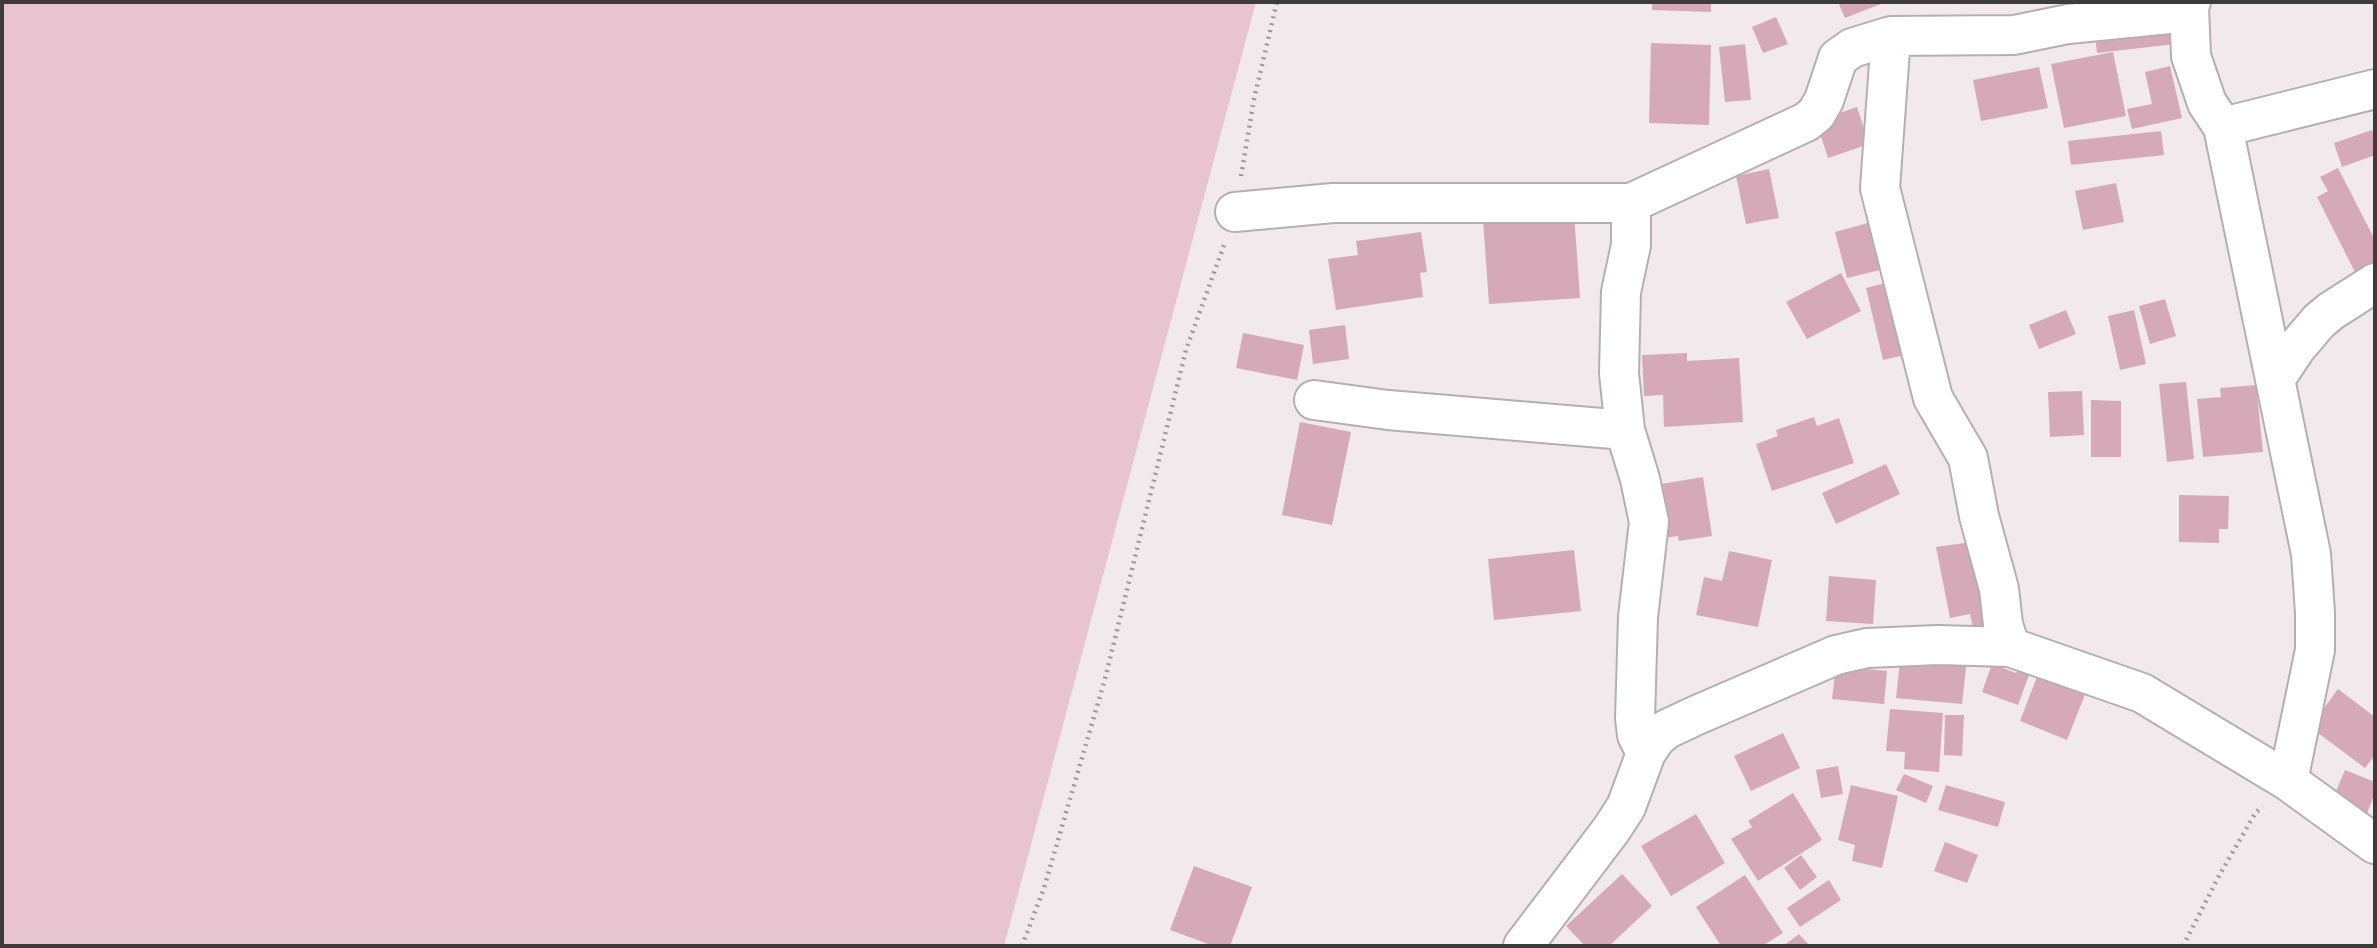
<!DOCTYPE html>
<style>
body{margin:0}
#map{position:relative;width:2377px;height:948px;overflow:hidden;background:#f1e9ec;font-family:Montserrat,sans-serif}
canvas{display:block}
.frame{position:absolute;inset:0;border:4px solid #3e3b3c;pointer-events:none}
</style>
<div id="map">
<canvas width="2377" height="948"></canvas>
<div class="frame"></div>
</div>
<script>
const g = document.querySelector('canvas').getContext('2d');
g.lineJoin = 'round';
function fillPath(path, color) { g.fillStyle = color; g.fill(path, 'evenodd'); }
const shape = rows => new Path2D(rows.map(r => 'M' + r).join(''));
function trace(path, color, width, dash) { g.strokeStyle = color; g.lineWidth = width; g.lineCap = dash ? 'butt' : 'round'; g.setLineDash(dash || []); g.stroke(path); }
fillPath(shape([
 [2,2,1256,2,1004,946,2,946]
]), '#e7c4d0');
fillPath(shape([
 [1652,2,1711,2,1711,12,1652,10],
 [1838,2,1886,2,1845,18],
 [1776,17,1788,44,1763,53,1752,27],
 [2181,17,2184,43,2097,53,2094,27],
 [1651,43,1711,45,1709,125,1649,123],
 [1745,44,1751,100,1725,102,1719,47],
 [2113,52,2126,116,2064,128,2051,64],
 [2170,66,2182,118,2132,129,2127,109,2152,104,2145,72],
 [2039,67,2048,108,1981,121,1973,80],
 [1857,107,1869,144,1828,158,1816,121],
 [2372,130,2375,138,2375,155,2342,167,2334,143],
 [2161,131,2164,155,2071,165,2068,141],
 [2338,168,2375,240,2375,274,2360,282,2317,197,2328,191,2320,177],
 [1769,169,1779,218,1746,224,1736,176],
 [2116,183,2124,222,2083,230,2075,191],
 [1574,213,1580,298,1489,304,1483,219],
 [1868,223,1880,270,1847,278,1835,232],
 [1421,232,1427,272,1420,273,1423,297,1336,310,1328,259,1358,255,1356,241],
 [1841,273,1861,311,1807,339,1786,302],
 [1901,279,1918,352,1883,360,1866,288],
 [2165,299,2176,336,2150,344,2139,306],
 [2066,310,2076,334,2039,349,2029,325],
 [2134,310,2146,364,2120,370,2108,316],
 [1345,325,1349,359,1313,364,1309,330],
 [1243,333,1304,345,1297,380,1236,368],
 [1687,353,1687,361,1739,358,1743,422,1664,427,1663,395,1644,396,1642,355],
 [2186,382,2194,459,2167,462,2159,384],
 [2256,385,2263,452,2203,457,2197,399,2221,397,2220,388],
 [2082,391,2084,435,2050,437,2048,392],
 [2091,400,2121,401,2121,457,2091,457],
 [1814,417,1817,426,1839,418,1854,463,1772,491,1756,444,1778,436,1776,430],
 [1300,422,1351,432,1332,525,1282,515],
 [1886,464,1900,494,1836,524,1822,493],
 [1703,477,1712,536,1679,541,1678,536,1658,539,1649,486],
 [2179,495,2229,496,2228,529,2219,529,2219,543,2179,542],
 [1979,541,1999,622,1973,627,1970,614,1950,618,1936,547],
 [1574,550,1581,611,1494,620,1488,559],
 [1729,551,1772,560,1758,627,1696,615,1704,577,1722,581],
 [1829,576,1876,580,1873,624,1826,621],
 [1901,652,1967,659,1962,704,1896,698],
 [1992,664,2016,673,2020,664,2032,667,2018,705,1982,692],
 [1836,666,1887,671,1884,704,1832,699],
 [2040,669,2088,687,2067,740,2020,721],
 [2338,689,2375,717,2375,755,2365,768,2310,727],
 [1890,709,1943,713,1939,772,1904,769,1905,752,1886,751],
 [1945,715,1964,715,1962,756,1944,755],
 [1783,733,1800,768,1751,791,1734,756],
 [1838,766,1843,794,1821,798,1816,770],
 [2345,770,2375,782,2375,793,2364,821,2329,808],
 [1904,774,1933,786,1926,803,1896,790],
 [1851,785,1898,796,1882,868,1852,861,1855,845,1838,840],
 [1946,785,2005,802,1998,827,1938,810],
 [1793,793,1822,840,1758,881,1731,839,1752,827,1748,821],
 [1696,814,1725,863,1671,896,1641,846],
 [1945,842,1978,855,1967,883,1934,871],
 [1801,855,1817,877,1800,890,1784,868],
 [1194,866,1252,887,1230,946,1214,946,1170,930],
 [1622,874,1652,906,1609,946,1585,946,1566,926],
 [1745,875,1783,933,1762,946,1721,946,1696,907],
 [1829,880,1841,900,1800,927,1787,908],
 [1799,934,1810,946,1783,946]
]), '#d6a9b9');
const minor = shape([
 [2189,7,2191,56,2207,103,2223,127,2311,554,2315,613,2315,650,2288,781],
 [1891,36,1880,188,1933,398,1968,458,1979,516,1999,589,2003,624,2010,647],
 [2223,127,2375,89],
 [1631,203,1631,245,1621,292,1619,373,1625,430,1640,479,1649,522,1638,617,1635,719,1637,735,1646,753],
 [1235,212,1333,203,1631,203,1806,122,1816,114,1824,100,1838,58,1852,48,1891,36,2014,35,2068,24,2169,14,2189,7,2191,2],
 [2276,378,2296,348,2319,321,2331,311,2375,283],
 [1314,400,1388,410,1625,430],
 [1523,946,1611,830,1626,807,1646,753,1656,738,1667,729,1697,715,1836,655,1867,648,1938,645,2010,647,2142,693,2288,781,2375,844]
]);
trace(minor, '#b6afb1', 42);
trace(shape([
 [1241,176,1254,99,1277,2],
 [1022,946,1044,888,1105,679,1186,350,1224,245],
 [2183,946,2220,874,2256,812,2263,807]
]), '#9d9799', 4.5, [2, 5]);
trace(minor, '#fff', 38);
</script>
